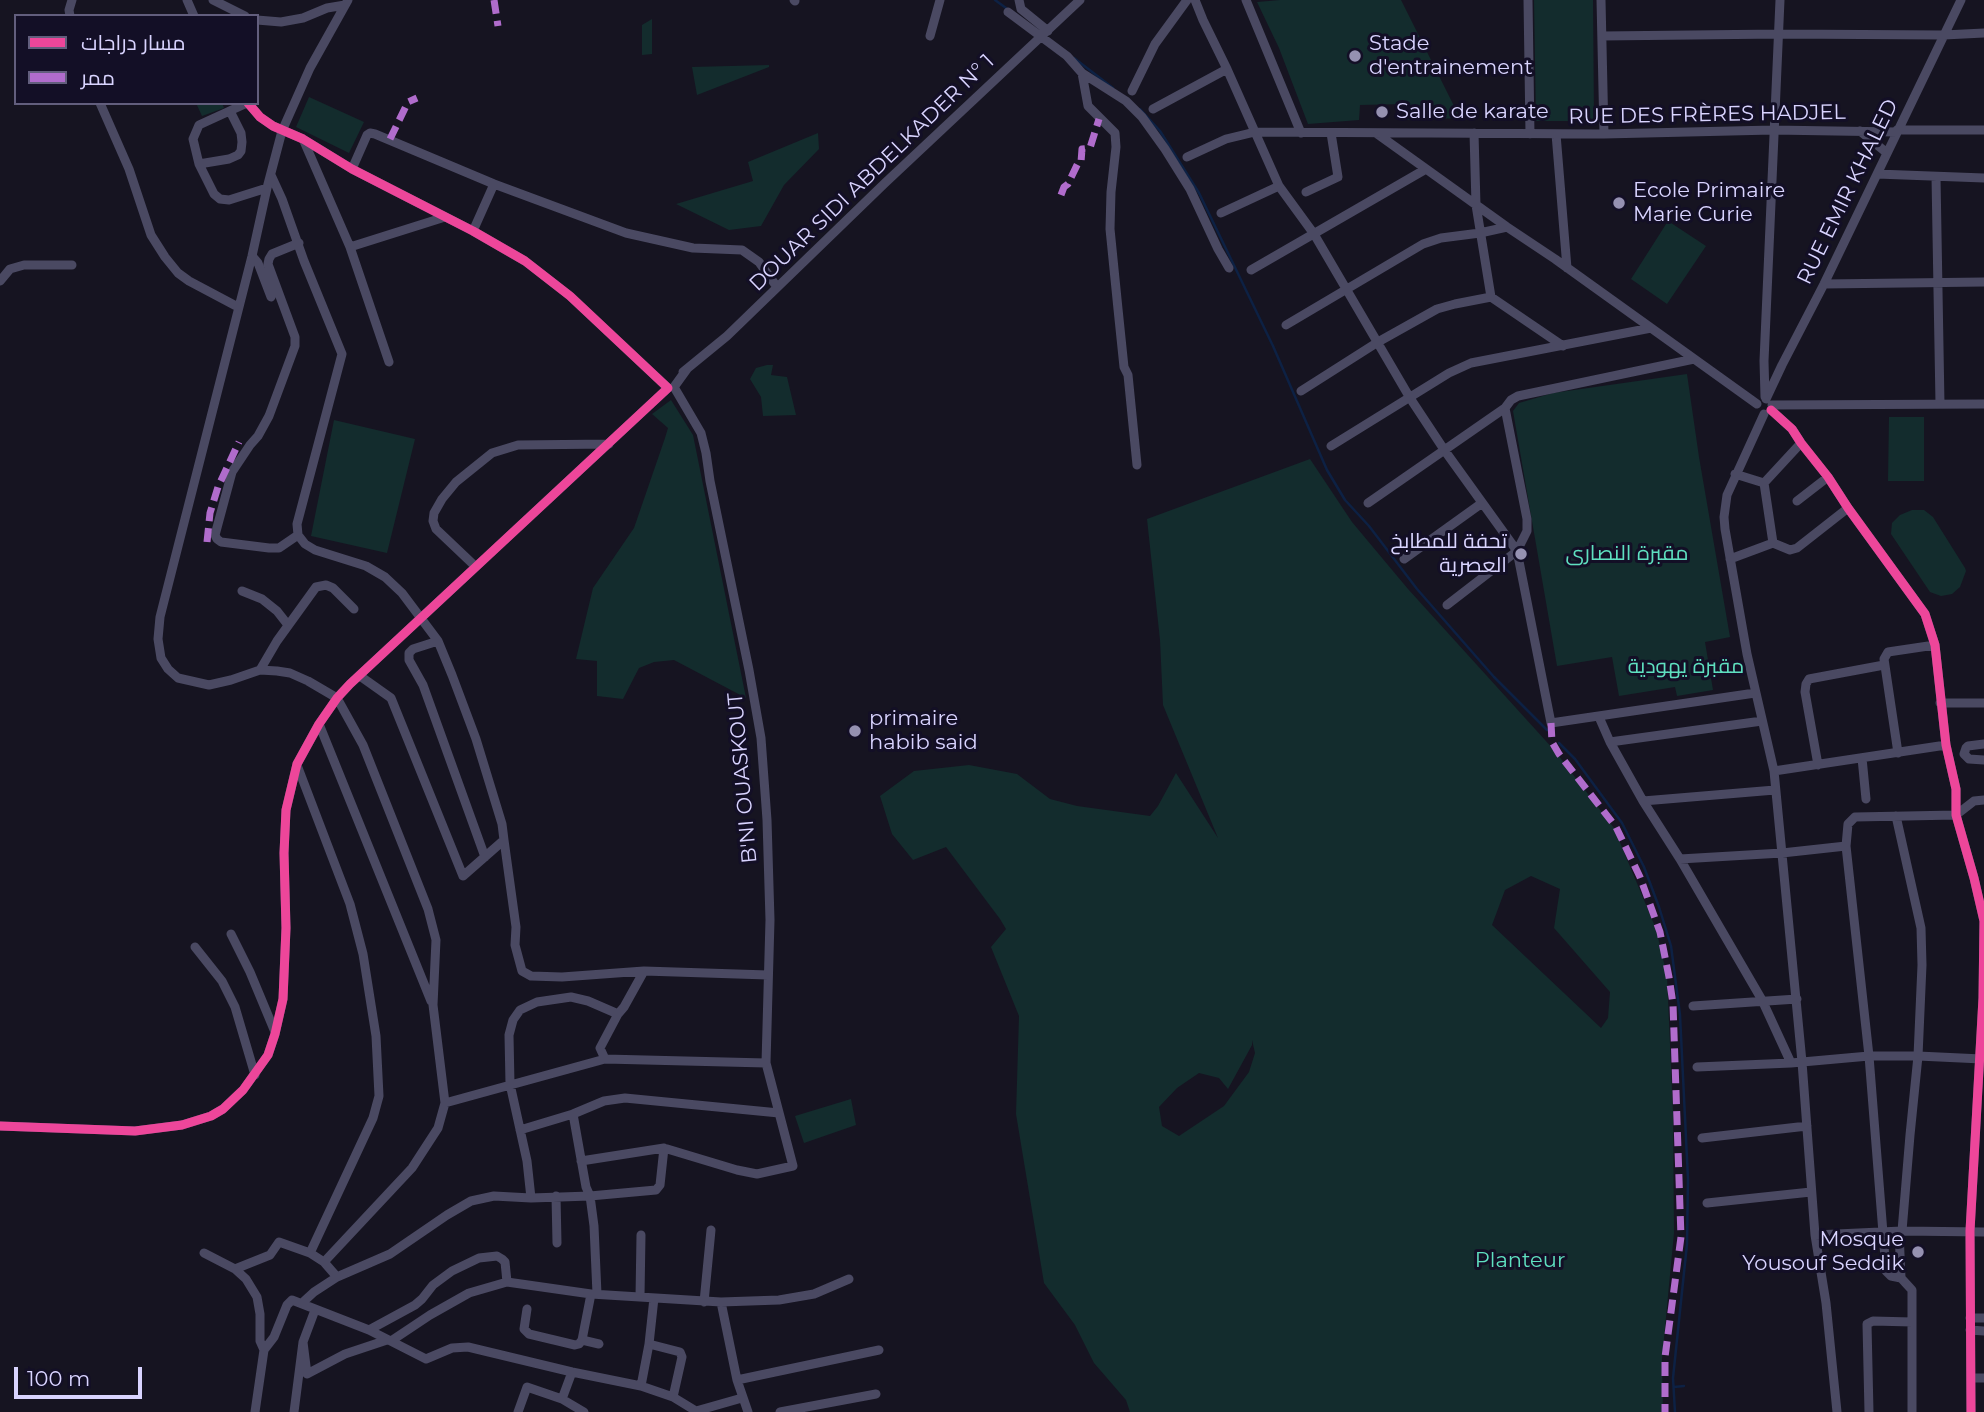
<!DOCTYPE html>
<meta charset="utf-8">
<style>
body{margin:0}
#map{position:relative;width:1984px;height:1412px;overflow:hidden;background:#161421;font-family:Montserrat,Cairo,sans-serif}
canvas{display:block}
.legend{position:absolute;left:14px;top:14px;width:245px;height:91px;box-sizing:border-box;background:#130f26;border:2px solid #625e7d;margin:0;padding:9px 12px;list-style:none;font-size:21px;color:#d9d4ff}
.legend li{display:flex;align-items:center;gap:14px;height:35px}
.legend b{width:35px;border:2px solid #625e7d}
.scale{position:absolute;left:14px;top:1367px;width:128px;height:32px;box-sizing:border-box;border:4px solid #d9d4ff;border-top:0;padding-left:9px;font-size:21px;line-height:24px;white-space:nowrap;color:#d9d4ff;-webkit-text-stroke:5px #130f26;paint-order:stroke}
</style>
<div id="map">
<canvas width="1984" height="1412"></canvas>
<ul class="legend">
<li><b style="height:9px;background:#ed469a"></b>مسار دراجات</li>
<li><b style="height:9px;background:#b06ccc"></b>ممر</li>
</ul>
<div class="scale">100 m</div>
</div>
<script>
const g = document.querySelector('canvas').getContext('2d');
g.lineJoin = 'round';
function fillPath(path, color) { g.fillStyle = color; g.fill(path, 'evenodd'); }
const shape = rows => new Path2D(rows.map(r => 'M' + r).join(''));
function trace(path, color, width, dash) { g.strokeStyle = color; g.lineWidth = width; g.lineCap = dash ? 'butt' : 'round'; g.setLineDash(dash || []); g.stroke(path); }
function label(font, color, halo, rows, align = 'center') {
  g.font = font + ' Montserrat,Cairo,sans-serif'; g.lineWidth = 6; g.setLineDash([]); g.textBaseline = 'middle'; g.strokeStyle = halo; g.fillStyle = color; for (const [text, x, y, turn = 0] of rows) {
    g.save(); g.translate(x, y); g.rotate((+turn || 0) * Math.PI / 180); g.textAlign = isNaN(turn) ? turn : align; if (halo) g.strokeText(text, 0, 0); g.fillText(text, 0, 0); g.restore();
  }
}
fillPath(shape([
 [1280,0,1401,0,1460,118,1406,120,1405,104,1360,105,1359,120,1308,124,1279,48,1257,2],
 [1534,0,1593,0,1594,121,1536,121],
 [652,19,652,54,642,55,642,25],
 [769,65,769,67,697,95,692,67],
 [309,97,364,122,349,153,296,127],
 [196,103,222,103,224,108,202,116],
 [818,133,819,149,784,185,761,226,729,230,676,204,753,181,748,162],
 [1668,221,1706,246,1667,304,1631,279],
 [767,365,773,365,771,375,787,377,796,415,763,416,761,397,750,379,756,368],
 [1687,374,1699,457,1730,637,1705,642,1713,690,1677,696,1675,687,1619,696,1612,657,1557,666,1513,411,1519,403,1553,393],
 [671,400,693,435,746,698,674,660,654,662,639,668,623,699,597,696,597,661,576,659,593,588,634,528,665,438,668,428,652,414],
 [1889,417,1924,417,1924,481,1888,481],
 [334,420,415,439,387,553,311,536],
 [1310,459,1352,522,1408,589,1555,751,1614,828,1656,929,1667,976,1673,1113,1674,1233,1662,1359,1663,1412,1130,1412,1126,1400,1094,1363,1075,1325,1044,1283,1016,1114,1019,1016,991,947,1006,929,1000,919,946,847,913,860,892,834,880,796,914,771,969,765,1017,774,1050,799,1077,806,1150,816,1158,806,1176,773,1218,838,1163,705,1160,640,1147,519],
 [1531,876,1560,889,1554,928,1610,992,1608,1018,1601,1028,1492,925,1505,890],
 [1252,1040,1255,1053,1249,1072,1224,1106,1179,1136,1162,1126,1159,1107,1177,1088,1199,1073,1219,1078,1228,1089,1252,1045],
 [1912,510,1924,510,1933,517,1965,568,1966,571,1960,587,1952,594,1941,596,1930,592,1891,534,1892,523,1900,515],
 [851,1099,856,1125,804,1143,795,1116]
]), '#132c2d');
trace(shape([
 [995,0,1006,8],
 [1074,58,1113,88],
 [1140,109,1160,131,1199,193,1273,346,1327,470,1345,500,1369,526,1417,589,1494,677,1547,730],
 [1559,743,1575,759,1622,823,1644,867,1659,907,1671,946,1680,1015,1688,1179,1687,1244,1673,1378,1675,1412],
 [1674,1387,1684,1386]
]), '#0d2144', 2.5);
trace(shape([
 [187,0,194,16],
 [213,0,245,16],
 [794,0,795,1],
 [1019,0,1021,9,1048,31],
 [1195,0,1203,20,1227,69,1279,186,1314,234,1410,398,1445,451,1517,551,1551,723,1755,693],
 [1246,0,1301,133],
 [1528,0,1530,134],
 [1601,0,1604,134],
 [1008,12,1067,56,1082,73,1126,101,1142,117,1165,149,1190,189,1218,249,1229,268],
 [70,16,69,10,72,0],
 [257,20,281,22,303,18,327,8,345,5],
 [930,36,940,0],
 [1602,36,1780,34,1944,35,1984,33],
 [1082,73,1088,106,1115,133,1116,147,1111,192,1110,229,1118,309,1124,367,1128,375,1137,465],
 [1132,91,1155,44,1187,0],
 [100,103,129,169,151,235,165,257,178,273,189,281,238,307],
 [247,103,199,125,193,139,199,164,214,194,220,199,229,200,267,188],
 [1153,109,1227,69],
 [1897,130,1984,130],
 [1860,131,1887,153],
 [1376,133,1507,227,1555,259,1757,404],
 [1474,133,1476,205,1491,297],
 [1556,134,1567,268],
 [303,139,350,247,389,362],
 [1187,157,1226,139,1255,132,1604,134,1773,130,1897,132],
 [199,164,229,159,238,155,241,151,242,142,241,133,230,111],
 [352,169,367,135,370,133,375,134,494,184,626,233,693,248,742,250,759,262,777,287],
 [1877,174,1984,178],
 [271,175,282,199,304,261,342,354,297,524,298,535,305,544,315,550,366,566,385,577,402,593,438,641,452,675,476,739,502,824,504,840,463,876,391,698,360,676],
 [1936,177,1940,404],
 [1306,192,1338,177,1331,133],
 [1221,213,1279,186],
 [473,231,494,184],
 [350,247,445,217],
 [252,256,258,263,271,297],
 [1251,270,1426,169],
 [0,281,10,269,24,265,72,265],
 [1824,284,1984,282],
 [1286,325,1423,244,1441,238,1480,233,1507,227],
 [683,372,727,336,885,183,1080,0],
 [1301,391,1378,342,1437,309,1455,304,1491,297,1563,346],
 [1765,397,1764,361,1780,0],
 [1766,399,1782,365,1824,284,1961,0],
 [1772,405,1984,404],
 [1771,410,1792,429,1801,443,1828,477,1848,508,1925,614,1935,645,1946,745,1956,789,1956,815,1974,878,1984,921,1983,998,1970,1231,1971,1412],
 [1764,414,1727,495,1724,517,1725,529,1747,654,1774,771,1802,1062,1815,1235,1826,1303,1837,1412],
 [1331,446,1449,373,1471,363,1651,328],
 [1735,474,1764,483,1773,543],
 [1764,483,1801,443],
 [1797,501,1828,477],
 [1368,503,1492,417,1505,408,1511,400,1518,396,1694,359],
 [298,535,279,548,269,548,221,542,217,539,215,535,232,472,250,445,258,436,269,416,295,346,295,337,268,264,269,259,272,254,299,243],
 [1404,559,1482,503],
 [1730,559,1773,543,1790,550,1797,548,1848,508],
 [476,567,436,529,433,521,434,513,442,499,456,482,492,453,518,445,609,444],
 [242,591,262,599,277,611,288,625],
 [1447,605,1517,551,1527,531,1527,519,1505,408],
 [438,641,413,649,409,653,409,660,423,685,485,857],
 [260,670,277,641,316,587,326,585,333,588,354,609],
 [1940,703,1984,703],
 [1599,717,1610,742,1643,801,1680,859,1762,1000,1791,1063],
 [319,724,431,1001],
 [1610,742,1762,721],
 [1984,744,1968,746,1966,748,1964,754,1969,759,1984,760],
 [1898,753,1884,659,1888,652,1935,645],
 [1862,758,1866,799],
 [297,765,350,904,363,954,376,1036,379,1096,373,1118,310,1253,324,1262,337,1277],
 [1818,765,1805,692,1806,684,1809,679,1884,665],
 [1774,771,1946,745],
 [1643,801,1775,790],
 [1896,816,1921,928,1922,965,1918,1056,1910,1135,1902,1231],
 [504,840,516,927,515,945,522,971,531,976,562,977,644,971],
 [1680,859,1782,853,1846,846],
 [231,934,250,972,275,1032],
 [195,947,222,981,235,1007,255,1075],
 [1693,1006,1797,999],
 [605,1059,600,1048,618,1014,624,1007,644,971,768,975],
 [1697,1067,1791,1063,1869,1056,1918,1056,1982,1059],
 [445,1103,605,1059,766,1063],
 [573,1114,586,1187,590,1196,594,1226,597,1294],
 [0,1126,135,1131,182,1125,211,1116,223,1109,243,1090,268,1055,275,1034,283,999,286,928,284,853,286,810,297,764,319,724,337,698,350,684,668,388,570,296,525,261,473,231,352,169,303,139,273,126,260,117,248,103],
 [520,1130,573,1114,604,1101,625,1098,779,1113],
 [1702,1138,1807,1126],
 [581,1161,664,1148,737,1170,757,1174,793,1166,766,1063,770,920,767,820,761,738,749,670,710,481,706,453,701,433,674,387,687,369],
 [556,1196,557,1243],
 [531,1198,527,1161,510,1084,509,1035,513,1020,520,1010,537,1002,571,997,588,1001,618,1014],
 [1707,1203,1811,1192],
 [1899,1231,1901,1278,1891,1276,1886,1271,1869,1056,1846,846,1848,824,1855,817,1956,815,1974,801,1984,800],
 [1815,1235,1902,1231,1984,1232],
 [204,1253,235,1269,246,1279,257,1297,260,1314,260,1341,264,1350],
 [324,1262,412,1168,438,1128,445,1103,433,1005,436,940,428,909,363,745,337,698,308,681,290,673,277,671,260,670,231,680,209,685,178,678,168,669,161,658,158,639,160,617,252,256,267,188,282,131,310,68,348,0],
 [235,1269,270,1255,279,1242,310,1253],
 [1901,1278,1912,1290,1912,1412],
 [640,1297,641,1235],
 [704,1302,711,1230],
 [721,1302,737,1380,748,1412],
 [302,1303,314,1292,337,1277,390,1254,447,1215,471,1201,494,1196,531,1198,590,1196,656,1190,660,1185,664,1148],
 [527,1309,524,1329,529,1334,575,1345,579,1344,582,1340,591,1294],
 [1970,1318,1984,1318],
 [369,1330,415,1305,422,1299,433,1285,452,1271,479,1258,497,1256,502,1259,505,1262,507,1282],
 [1970,1330,1984,1331],
 [582,1340,599,1344],
 [391,1341,430,1315,469,1293,507,1282,591,1294,721,1302,779,1300,814,1294,849,1279],
 [303,1342,307,1374,345,1354,387,1340],
 [649,1344,680,1352,682,1357,673,1397],
 [1971,1378,1984,1378],
 [737,1380,879,1350],
 [641,1386,649,1344,654,1298],
 [562,1399,572,1372],
 [255,1412,264,1350,274,1337,287,1305,292,1300,369,1330,426,1359,452,1348,468,1347,572,1372,641,1386,673,1397,696,1411,742,1398],
 [294,1412,303,1342,315,1310],
 [518,1412,527,1387,562,1399,584,1412],
 [780,1412,876,1394],
 [1869,1412,1867,1324,1873,1321,1912,1322]
]), '#4a4962', 9);
trace(shape([
 [494,0,498,26],
 [390,139,408,102,417,98],
 [1061,195,1064,187,1068,184,1078,163,1081,162,1082,149,1090,148,1099,119],
 [207,542,210,513,218,487,239,442],
 [1551,723,1552,742,1559,754,1616,827,1640,877,1660,932,1669,977,1673,1004,1681,1237,1665,1357,1665,1412]
]), '#b06ccc', 7, [14, 7]);
trace(shape([
 [1771,410,1792,429,1801,443,1828,477,1848,508,1925,614,1935,645,1946,745,1956,789,1956,815,1974,878,1984,921,1983,998,1970,1231,1971,1412],
 [0,1126,135,1131,182,1125,211,1116,223,1109,243,1090,268,1055,275,1034,283,999,286,928,284,853,286,810,297,764,319,724,337,698,350,684,668,388,570,296,525,261,473,231,352,169,303,139,273,126,260,117,248,103]
]), '#ed469a', 9);
for (const [x, y, r, color] of [
 [1355,56,7,"#9591b1"],
 [1382,112,7,"#9591b1"],
 [1619,203,7,"#9591b1"],
 [1521,554,7,"#9591b1"],
 [855,731,7,"#9591b1"],
 [1918,1252,7,"#9591b1"]
]) { const dot = new Path2D(); dot.arc(x, y, r, 0, 2 * Math.PI); g.fillStyle = color; g.fill(dot); trace(dot, '#130f26', 2.5); }
label('21px', '#d9d4ff', '#130f26', [
 ["Stade",1369,44],
 ["d'entrainement",1369,68],
 ["Salle de karate",1396,112],
 ["Ecole Primaire",1633,191],
 ["Marie Curie",1633,215],
 ["تحفة للمطابخ",1507,542,"right"],
 ["العصرية",1507,566,"right"],
 ["primaire",869,719],
 ["habib said",869,743],
 ["Mosque",1904,1240,"right"],
 ["Yousouf Seddik",1904,1264,"right"]
], 'left');
label('21px', '#d9d4ff', '#130f26', [
 ["RUE DES FRÈRES HADJEL",1707,115,-1],
 ["DOUAR SIDI ABDELKADER N° 1",872,173,-44],
 ["RUE EMIR KHALED",1848,192,-64],
 ["B'NI OUASKOUT",743,778,-95]
]);
label('21px', '#5fe0c0', '#130f26', [
 ["مقبرة النصارى",1627,554],
 ["مقبرة يهودية",1686,667],
 ["Planteur",1520,1261]
]);
</script>
